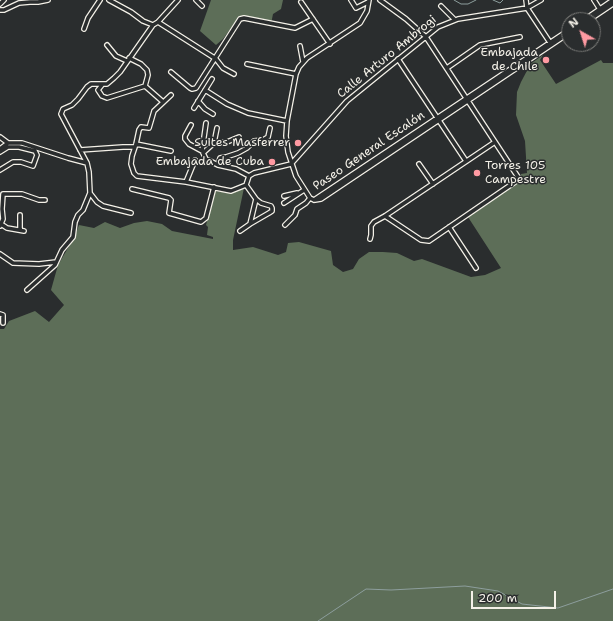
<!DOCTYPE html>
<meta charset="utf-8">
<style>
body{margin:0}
#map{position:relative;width:613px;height:621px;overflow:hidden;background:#2a2d2e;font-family:"Shantell Sans",sans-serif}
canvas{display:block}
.north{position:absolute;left:561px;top:12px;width:40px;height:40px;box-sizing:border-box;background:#2a2d2e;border:1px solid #7b7b78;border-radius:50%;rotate:321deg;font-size:11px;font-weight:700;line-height:16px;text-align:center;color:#f4f1e8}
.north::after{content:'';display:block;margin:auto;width:14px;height:18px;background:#ff9aa2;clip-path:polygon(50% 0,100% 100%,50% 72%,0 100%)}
.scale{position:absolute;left:471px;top:591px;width:85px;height:18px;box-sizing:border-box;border:2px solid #f4f1e8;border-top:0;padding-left:5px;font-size:12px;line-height:14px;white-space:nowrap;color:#f4f1e8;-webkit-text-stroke:3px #2a2d2e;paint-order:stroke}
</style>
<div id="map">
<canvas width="613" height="621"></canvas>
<div class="north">N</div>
<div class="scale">200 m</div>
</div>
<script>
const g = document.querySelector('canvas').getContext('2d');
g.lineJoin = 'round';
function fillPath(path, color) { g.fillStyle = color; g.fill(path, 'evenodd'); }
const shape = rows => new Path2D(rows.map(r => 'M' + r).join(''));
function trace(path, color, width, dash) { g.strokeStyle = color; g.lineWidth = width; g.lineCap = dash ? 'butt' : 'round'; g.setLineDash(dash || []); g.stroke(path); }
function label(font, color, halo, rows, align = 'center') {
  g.font = font + ' "Shantell Sans",sans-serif'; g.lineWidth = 3; g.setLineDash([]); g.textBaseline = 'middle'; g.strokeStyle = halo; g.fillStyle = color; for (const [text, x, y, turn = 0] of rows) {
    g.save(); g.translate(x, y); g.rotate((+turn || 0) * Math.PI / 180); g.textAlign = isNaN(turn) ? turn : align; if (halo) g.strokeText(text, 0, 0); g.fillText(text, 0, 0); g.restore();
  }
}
fillPath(shape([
 [211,0,283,0,281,9,273,14,271,24,240,16,223,39,216,45,200,31],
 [543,55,540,60,556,84,601,60,603,63,613,63,613,621,0,621,0,329,4,329,9,321,35,311,49,322,64,305,51,290,58,265,75,236,79,225,94,228,105,222,120,228,134,223,147,221,162,224,172,231,213,239,213,237,207,235,208,227,206,225,215,191,232,193,244,188,233,240,233,250,253,247,278,255,286,252,288,243,299,242,331,251,333,265,343,272,353,269,359,259,369,252,383,252,397,253,414,261,422,259,471,277,485,275,501,268,468,217,521,181,521,174,527,173,525,141,516,115,517,92,521,82,530,65,529,65]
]), '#5d6e58');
trace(shape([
 [454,0,461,4,468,4,476,0],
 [493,0,500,3,503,0],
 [318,621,366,589,391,590,465,586,498,591,522,604,558,608,613,589]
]), '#8d9e9d', 1);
const minor = shape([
 [109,0,131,12,143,21,153,25],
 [196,0,202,6],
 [351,0,356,8,368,2],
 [380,0,406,19,426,37,518,177,515,182,429,241,421,240,385,216],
 [526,0,527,8,551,44],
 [594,0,601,11],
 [301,2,330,44],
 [0,4,4,0],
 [441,6,455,20],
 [0,10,4,10,19,3,30,2,38,2,48,0],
 [584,20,613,0],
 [589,20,613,4],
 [158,22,216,59,223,68,234,74],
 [84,29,88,18,100,0],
 [107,45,116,56,127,61],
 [300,46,303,62],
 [129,58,141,64,147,70,148,75,145,86],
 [398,59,466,161],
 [247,64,296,74],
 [447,68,480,45,520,37],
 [171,72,190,88,192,89,196,88,240,19,244,18,295,28,313,19],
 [102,85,98,90,102,96,107,98,145,86],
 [145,86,162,101],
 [205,90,227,104,248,113,287,121],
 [171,95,154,111,149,128,141,127,139,130,136,144,132,156,131,164,134,173,137,176,186,182,231,191,246,185,249,176,254,173,291,164,347,101,438,27,458,19,527,8,541,0],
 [198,101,205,109,213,114],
 [194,108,212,79],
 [191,125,185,136,185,139,189,144,202,151],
 [217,128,214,143,203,153,206,159,218,165,236,169,249,176],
 [0,137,8,143],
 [214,143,227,142,239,137],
 [136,144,171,151],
 [0,149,8,143,22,143,68,158,87,163],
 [80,150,123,147,135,147],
 [203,151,202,151,206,123],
 [0,152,8,147,19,147,35,151,37,155,33,166,21,162,13,162,0,170],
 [419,164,433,184],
 [218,165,220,158,226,157,238,153,247,148,254,141,263,140,268,137,270,128],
 [186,182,195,160],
 [246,185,256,199,261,203,271,206,272,208,272,211,269,213,250,224,256,199],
 [132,189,169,198,171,200,169,213,201,222,206,218,214,187],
 [90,193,97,202,103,206,131,213],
 [284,196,297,193],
 [314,200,569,30],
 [314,200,310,198,296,176,288,152,286,136,287,121,296,74,299,67,307,58,360,23,367,11,369,0],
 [315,200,321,199,569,33],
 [284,203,304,190],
 [1,224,7,228,24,231],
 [285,225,295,215,297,209,306,203,310,198],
 [0,226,3,219,2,209,3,194,22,194,39,200,45,200],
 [449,227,476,268],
 [20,230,20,215],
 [240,231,250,224],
 [370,239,371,235,371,226,374,222,385,216,495,142],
 [0,254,13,263,39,264,56,262],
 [27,290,55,265,62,250,73,237,75,222,78,215,83,210,90,193,89,172,87,163,61,114,63,109,72,105,78,99,87,87,91,84,107,84,114,78,120,72,153,25,158,22,178,0],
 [0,314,3,315,3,323]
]);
trace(minor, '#f4f1e8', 6);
trace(minor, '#2a2d2e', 3.5);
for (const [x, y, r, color] of [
 [546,60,4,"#ff9aa2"],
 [298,143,4,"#ff9aa2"],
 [272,162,4,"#ff9aa2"],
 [477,173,4,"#ff9aa2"]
]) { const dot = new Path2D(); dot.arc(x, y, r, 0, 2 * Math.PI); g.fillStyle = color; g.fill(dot); trace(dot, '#2a2d2e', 1.5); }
label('12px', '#f4f1e8', '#2a2d2e', [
 ["Embajada",538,53],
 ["de Chile",538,67],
 ["Suites Masferrer",290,143],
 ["Embajada de Cuba",264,162],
 ["Torres 105",485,166,"left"],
 ["Campestre",485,180,"left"]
], 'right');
label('12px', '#f4f1e8', '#2a2d2e', [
 ["Calle Arturo Ambrogi",387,57,-39],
 ["Paseo General Escalón",369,151,-34]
]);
</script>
